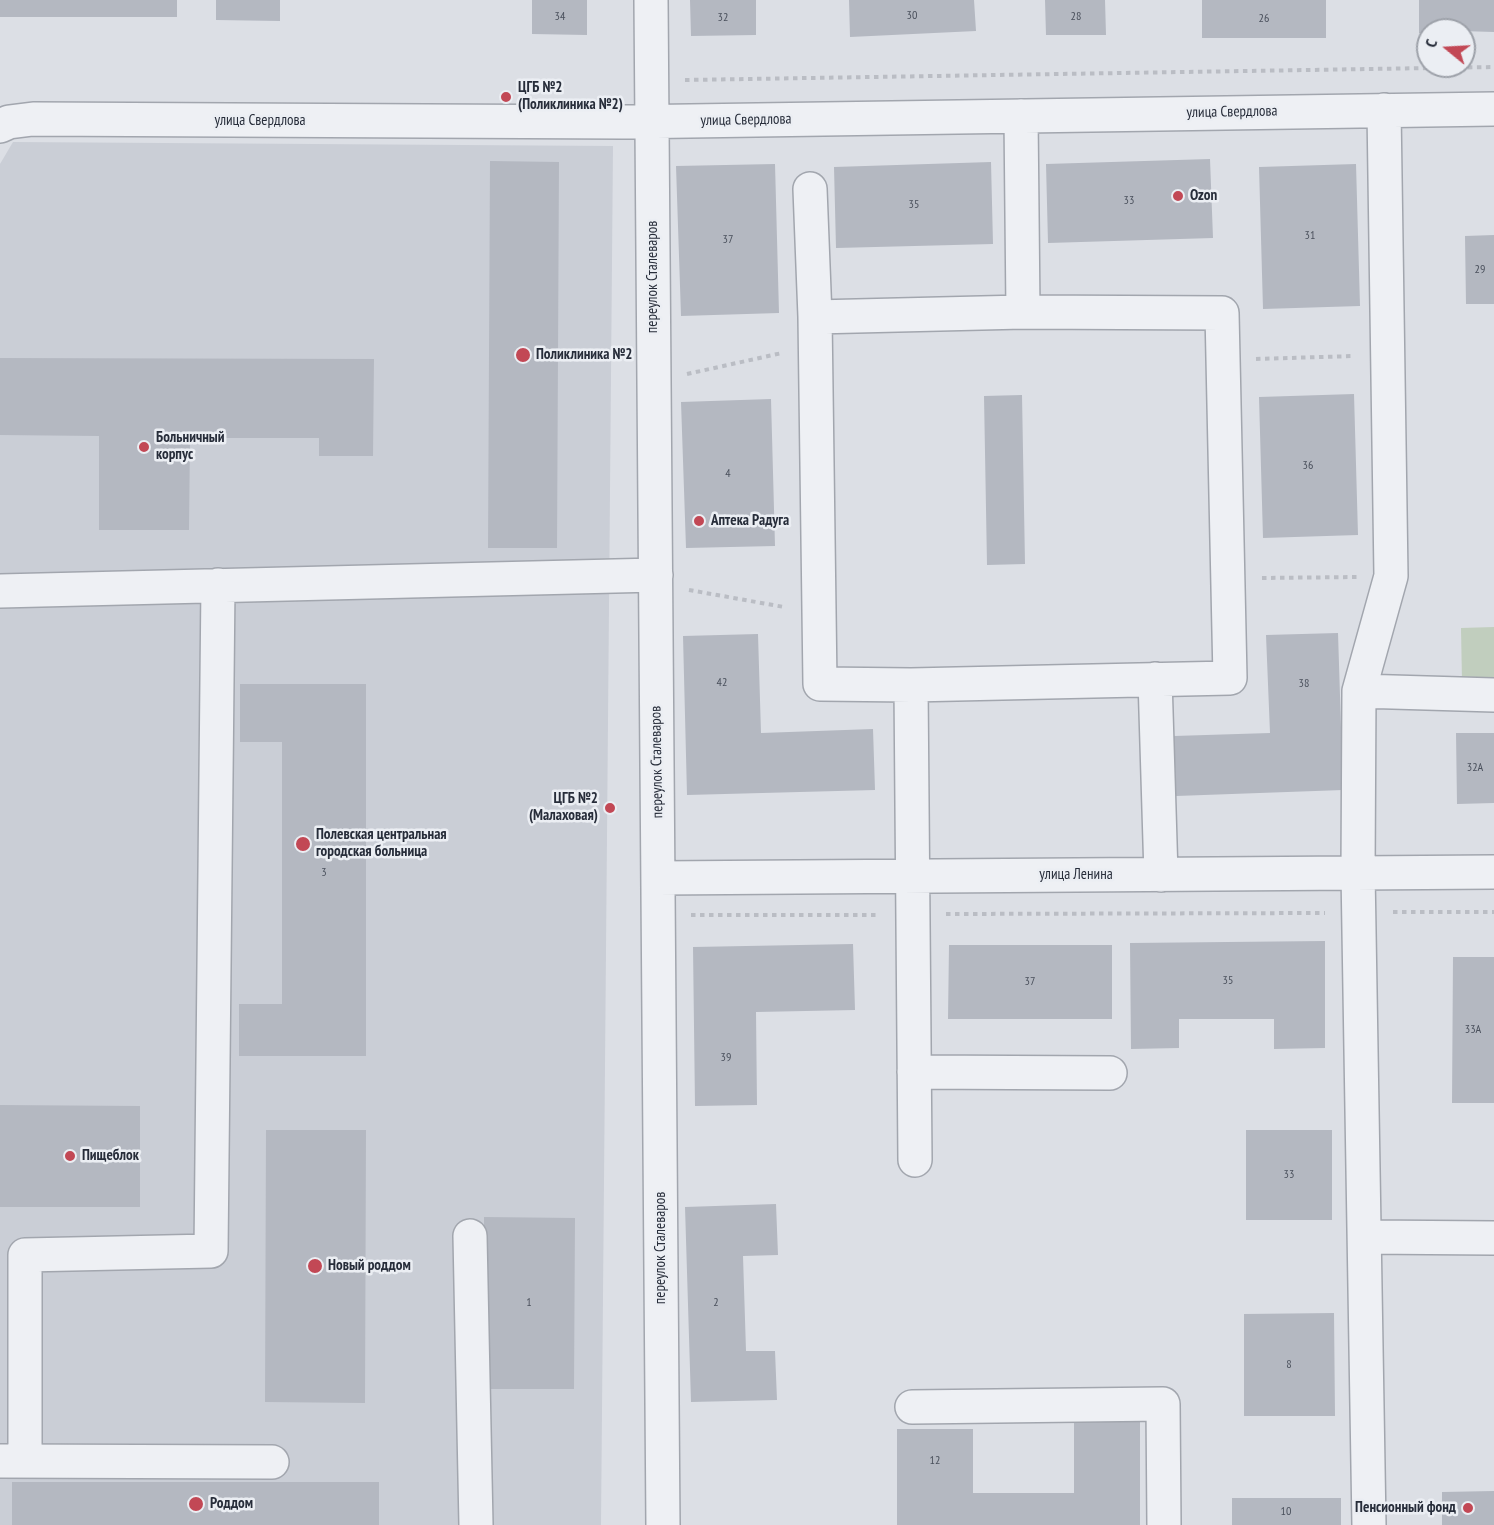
<!DOCTYPE html>
<meta charset="utf-8">
<style>
body{margin:0}
#map{position:relative;width:1494px;height:1525px;overflow:hidden;background:#dcdfe5;font-family:"PT Sans Narrow",sans-serif}
canvas{display:block}
.north{position:absolute;left:1416px;top:18px;width:60px;height:60px;box-sizing:border-box;background:#ebeef3;border:2px solid #9da1a9;border-radius:50%;rotate:288deg;font-size:16px;font-weight:700;line-height:24px;text-align:center;color:#272d3a}
.north::after{content:'';display:block;margin:auto;width:21px;height:27px;background:#c24855;clip-path:polygon(50% 0,100% 100%,50% 72%,0 100%)}
</style>
<div id="map">
<canvas width="1494" height="1525"></canvas>
<div class="north">С</div>
</div>
<script>
const g = document.querySelector('canvas').getContext('2d');
g.lineJoin = 'round';
function fillPath(path, color) { g.fillStyle = color; g.fill(path, 'evenodd'); }
const shape = rows => new Path2D(rows.map(r => 'M' + r).join(''));
function trace(path, color, width, dash) { g.strokeStyle = color; g.lineWidth = width; g.lineCap = dash ? 'butt' : 'round'; g.setLineDash(dash || []); g.stroke(path); }
function label(font, color, halo, rows, align = 'center') {
  g.font = font + ' "PT Sans Narrow",sans-serif'; g.lineWidth = 5; g.setLineDash([]); g.textBaseline = 'middle'; g.strokeStyle = halo; g.fillStyle = color; for (const [text, x, y, turn = 0] of rows) {
    g.save(); g.translate(x, y); g.rotate((+turn || 0) * Math.PI / 180); g.textAlign = isNaN(turn) ? turn : align; if (halo) g.strokeText(text, 0, 0); g.fillText(text, 0, 0); g.restore();
  }
}
fillPath(shape([
 [13,142,613,146,601,1525,0,1525,0,164]
]), '#caced6');
fillPath(shape([
 [1494,627,1494,682,1462,682,1461,628]
]), '#c1cebe');
fillPath(shape([
 [0,0,177,0,177,17,0,17],
 [216,0,280,0,280,21,216,20],
 [532,0,587,0,587,35,532,34],
 [690,0,756,0,756,35,691,36],
 [849,0,974,0,976,31,850,37],
 [1045,0,1105,0,1106,35,1046,35],
 [1202,0,1326,0,1326,38,1202,38],
 [1419,0,1494,0,1494,32,1428,30,1428,33,1419,33],
 [1210,159,1213,238,1048,243,1046,164],
 [490,161,559,162,557,548,488,548],
 [991,162,993,244,836,248,834,167],
 [775,164,779,313,681,316,676,166],
 [1356,164,1360,306,1263,309,1259,167],
 [1494,235,1494,304,1466,304,1465,236],
 [0,358,374,359,373,456,319,456,319,438,190,438,189,530,99,530,99,436,0,435],
 [1354,394,1358,535,1263,538,1259,397],
 [1022,395,1025,564,987,565,984,396],
 [771,399,775,546,686,548,681,402],
 [1338,633,1343,790,1176,796,1174,736,1270,733,1266,635],
 [758,634,761,733,873,729,875,790,687,795,683,636],
 [240,684,366,684,366,1056,239,1056,239,1004,282,1004,282,742,240,742],
 [1456,733,1494,733,1494,803,1457,804],
 [1325,941,1325,1048,1274,1049,1274,1019,1179,1019,1179,1048,1131,1049,1130,943],
 [853,944,855,1010,756,1012,757,1105,695,1106,693,947],
 [949,945,1112,945,1112,1019,948,1019],
 [1453,957,1494,957,1494,1103,1452,1103],
 [0,1105,140,1106,140,1207,0,1207],
 [266,1130,366,1130,365,1403,265,1402],
 [1246,1130,1332,1130,1332,1220,1246,1220],
 [776,1204,778,1255,743,1256,746,1351,775,1351,777,1400,691,1402,685,1207],
 [484,1217,575,1218,574,1389,484,1389],
 [1334,1313,1335,1416,1244,1416,1244,1314],
 [1074,1419,1140,1419,1140,1525,897,1525,897,1429,973,1429,973,1493,1074,1493],
 [12,1482,379,1482,379,1525,12,1525],
 [1494,1491,1494,1525,1442,1525,1442,1492],
 [1232,1498,1341,1498,1341,1525,1232,1525]
]), '#b4b8c1');
const minor = shape([
 [651,0,663,1525],
 [1021,116,1023,312],
 [0,126,9,122,33,119,623,122,1494,109],
 [810,189,815,317],
 [1023,312,1222,313,1230,678,911,685,820,684,815,317,1023,312],
 [0,591,656,575],
 [1155,679,1161,875],
 [911,685,915,1160],
 [1359,691,1494,695],
 [658,878,1494,872],
 [914,1072,1110,1073],
 [470,1236,476,1525],
 [1365,1237,1494,1238],
 [912,1407,1163,1404,1164,1525],
 [25,1460,25,1255,211,1251,218,585],
 [0,1461,272,1462],
 [1369,1525,1358,872,1359,691,1391,576,1384,110]
]);
trace(minor, '#a2a6ae', 36);
trace(shape([
 [685,80,1494,67],
 [1256,359,1354,356],
 [687,374,782,353],
 [1262,578,1357,577],
 [689,590,784,607],
 [1393,912,1494,912],
 [946,914,1325,913],
 [691,915,878,915]
]), '#babdc4', 4, [4.5, 4.5]);
trace(minor, '#eef0f4', 33);
for (const [x, y, r, color] of [
 [506,97,6,"#c24855"],
 [1178,196,6,"#c24855"],
 [523,355,8,"#c24855"],
 [144,447,6,"#c24855"],
 [699,521,6,"#c24855"],
 [610,808,6,"#c24855"],
 [303,844,8,"#c24855"],
 [70,1156,6,"#c24855"],
 [315,1266,8,"#c24855"],
 [196,1504,8,"#c24855"],
 [1468,1508,6,"#c24855"]
]) { const dot = new Path2D(); dot.arc(x, y, r, 0, 2 * Math.PI); g.fillStyle = color; g.fill(dot); trace(dot, '#ebeef3', 2); }
label('12px', '#4a505c', null, [
 ["30",912,16],
 ["34",560,17],
 ["28",1076,17],
 ["32",723,18],
 ["26",1264,19],
 ["33",1129,201],
 ["35",914,205],
 ["31",1310,236],
 ["37",728,240],
 ["29",1480,270],
 ["36",1308,466],
 ["4",728,474],
 ["42",722,683],
 ["38",1304,684],
 ["32А",1475,768],
 ["3",324,873],
 ["35",1228,981],
 ["37",1030,982],
 ["33А",1473,1030],
 ["39",726,1058],
 ["33",1289,1175],
 ["1",529,1303],
 ["2",716,1303],
 ["8",1289,1365],
 ["12",935,1461],
 ["10",1286,1512]
]);
label('bold 15px', '#272d3a', '#ebeef3', [
 ["ЦГБ №2",518,88],
 ["(Поликлиника №2)",518,105],
 ["Ozon",1190,196],
 ["Поликлиника №2",536,355],
 ["Больничный",156,438],
 ["корпус",156,455],
 ["Аптека Радуга",711,521],
 ["ЦГБ №2",598,799,"right"],
 ["(Малаховая)",598,816,"right"],
 ["Полевская центральная",316,835],
 ["городская больница",316,852],
 ["Пищеблок",82,1156],
 ["Новый роддом",328,1266],
 ["Роддом",210,1504],
 ["Пенсионный фонд",1456,1508,"right"]
], 'left');
label('15px', '#272d3a', '#ebeef3', [
 ["улица Свердлова",1232,112,-1],
 ["улица Свердлова",746,120,-1],
 ["улица Свердлова",260,121],
 ["переулок Сталеваров",653,277,-90],
 ["переулок Сталеваров",657,762,-91],
 ["улица Ленина",1076,875],
 ["переулок Сталеваров",661,1248,-90]
]);
</script>
